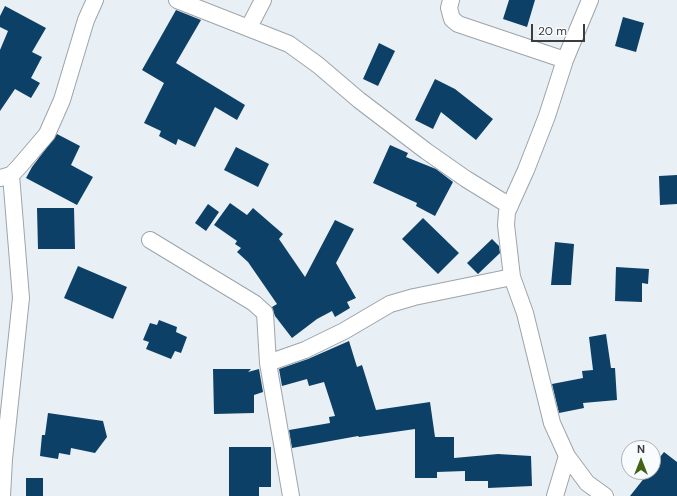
<!DOCTYPE html>
<style>
body{margin:0}
#map{position:relative;width:677px;height:496px;overflow:hidden;background:#e8eff5;font-family:"DM Sans",sans-serif}
canvas{display:block}
.north{position:absolute;left:621px;top:440px;width:40px;height:40px;box-sizing:border-box;background:#f9fcfe;border:1px solid #adb0b2;border-radius:50%;rotate:0deg;font-size:11px;font-weight:700;line-height:16px;text-align:center;color:#3a3d3f}
.north::after{content:'';display:block;margin:auto;width:14px;height:18px;background:#446216;clip-path:polygon(50% 0,100% 100%,50% 72%,0 100%)}
.scale{position:absolute;left:531px;top:24px;width:54px;height:18px;box-sizing:border-box;border:2px solid #3a3d3f;border-top:0;padding-left:5px;font-size:12px;line-height:14px;white-space:nowrap;color:#3a3d3f;-webkit-text-stroke:3px #f9fcfe;paint-order:stroke}
</style>
<div id="map">
<canvas width="677" height="496"></canvas>
<div class="north">N</div>
<div class="scale">20 m</div>
</div>
<script>
const g = document.querySelector('canvas').getContext('2d');
g.lineJoin = 'round';
function fillPath(path, color) { g.fillStyle = color; g.fill(path, 'evenodd'); }
const shape = rows => new Path2D(rows.map(r => 'M' + r).join(''));
function trace(path, color, width, dash) { g.strokeStyle = color; g.lineWidth = width; g.lineCap = dash ? 'butt' : 'round'; g.setLineDash(dash || []); g.stroke(path); }
fillPath(shape([
 [509,0,535,0,527,27,503,19],
 [5,6,46,28,32,52,42,57,31,78,40,83,31,98,15,89,0,111,0,50,8,31,0,27,0,16],
 [176,10,201,20,176,63,245,105,237,120,215,107,195,147,178,139,176,145,159,136,161,131,144,123,164,83,142,70],
 [623,17,644,23,636,52,615,46],
 [379,43,395,51,378,86,363,79],
 [435,79,455,89,493,119,476,140,441,112,433,129,415,120],
 [57,134,80,146,71,165,93,177,77,205,26,178,32,167],
 [390,145,408,153,406,157,436,169,453,182,435,216,416,206,417,203,373,183],
 [236,147,269,164,258,187,224,170],
 [677,175,677,204,660,205,659,176],
 [230,203,247,215,253,208,283,234,279,239,305,277,335,220,354,229,336,263,356,298,347,302,350,308,335,317,332,311,317,319,292,338,275,316,272,307,277,304,248,262,237,252,241,248,235,244,237,241,214,225],
 [208,204,219,212,206,231,195,223],
 [37,208,74,208,75,249,38,249],
 [423,218,459,253,438,274,402,239],
 [492,239,499,246,500,253,478,274,467,263],
 [555,242,574,244,571,285,551,285],
 [78,266,127,287,113,319,64,298],
 [616,267,649,269,648,284,642,283,642,302,615,301],
 [159,320,177,327,176,332,187,337,181,353,175,351,171,359,146,349,149,342,143,340,150,323,157,325],
 [606,334,611,368,615,368,617,400,583,403,584,408,559,413,552,384,583,378,582,371,593,370,589,337],
 [349,341,357,367,362,365,376,410,430,402,435,437,454,437,454,458,498,454,531,456,532,486,488,488,488,481,465,481,465,471,437,472,437,478,415,478,415,429,359,437,358,436,292,448,289,430,330,423,329,417,335,416,324,382,309,386,307,379,282,386,279,369,308,359],
 [213,369,251,369,248,372,259,369,263,392,254,395,254,413,214,414],
 [48,413,103,421,107,437,95,453,71,448,70,455,59,453,58,459,40,456,42,435,45,435],
 [229,447,271,447,271,487,259,487,259,496,229,496],
 [664,452,677,462,677,496,630,496,649,472,653,472,653,466],
 [26,478,43,478,43,496,26,496]
]), '#0d4066');
const street = shape([
 [177,0,289,44,318,65,359,100,426,151,466,179,510,206],
 [451,0,449,8,452,19,458,24,565,60],
 [590,0,565,60,547,116,526,170,507,212,506,225,512,277,525,313,552,423,567,456,587,483,605,496],
 [249,27,263,0],
 [0,178,11,175,18,168,47,134,62,100,86,20,95,0],
 [150,240,254,303,265,313,268,363,291,496],
 [268,363,305,350,344,331,390,304,414,297,512,277],
 [2,496,4,459,21,298,11,175],
 [555,496,567,456]
]);
trace(street, '#9da4aa', 18);
trace(street, '#fff', 16);
</script>
